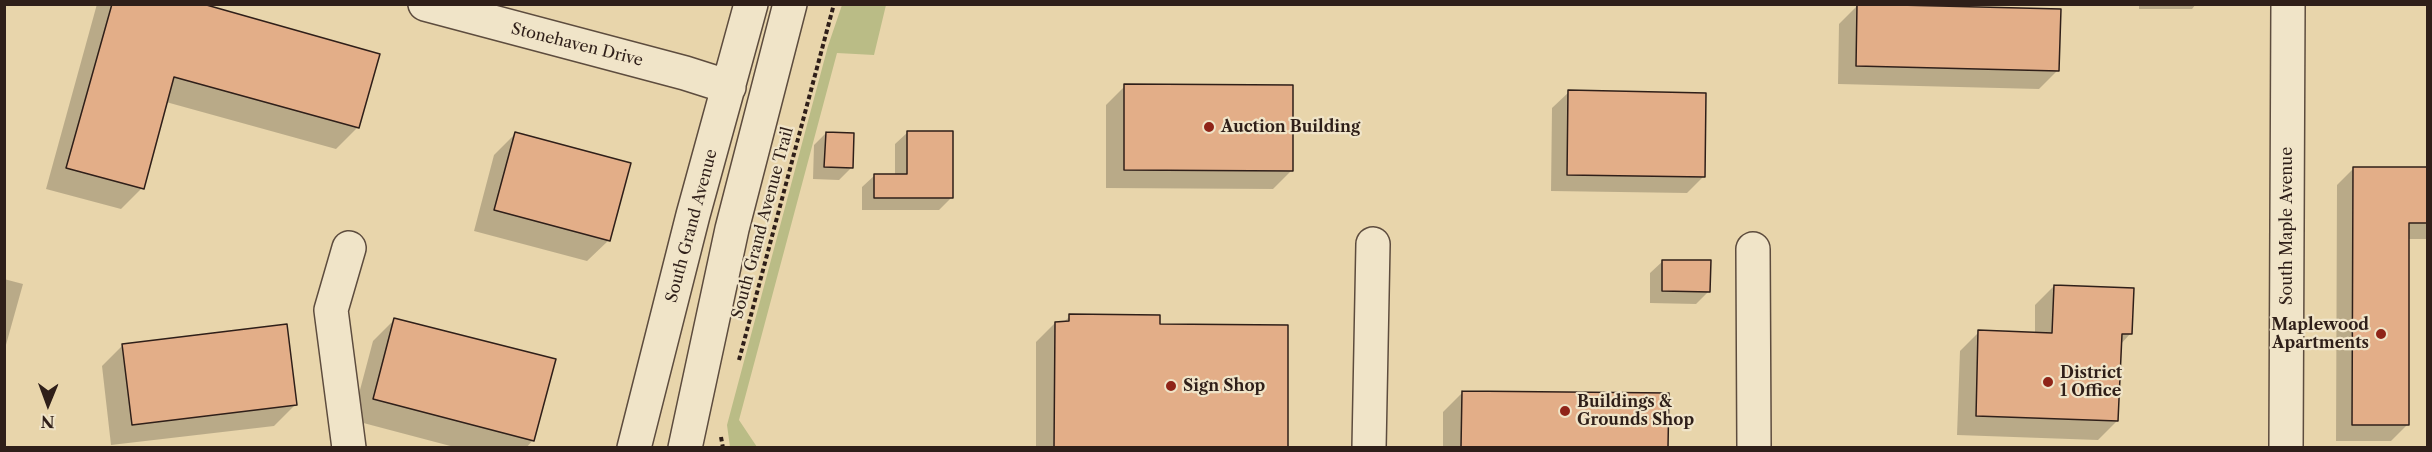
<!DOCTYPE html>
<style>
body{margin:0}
#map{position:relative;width:2432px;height:452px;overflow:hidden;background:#e8d5ab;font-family:"Libre Caslon Text",serif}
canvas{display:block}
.frame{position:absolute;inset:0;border:6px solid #2f1f19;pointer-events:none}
.north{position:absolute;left:18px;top:374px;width:60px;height:60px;-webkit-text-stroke:4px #f0e4c8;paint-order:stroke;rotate:181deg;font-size:16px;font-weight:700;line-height:24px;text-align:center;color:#2f1f19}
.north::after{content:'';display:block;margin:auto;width:21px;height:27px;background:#2f1f19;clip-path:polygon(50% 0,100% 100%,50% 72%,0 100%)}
</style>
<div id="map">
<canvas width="2432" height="452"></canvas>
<div class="frame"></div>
<div class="north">N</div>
</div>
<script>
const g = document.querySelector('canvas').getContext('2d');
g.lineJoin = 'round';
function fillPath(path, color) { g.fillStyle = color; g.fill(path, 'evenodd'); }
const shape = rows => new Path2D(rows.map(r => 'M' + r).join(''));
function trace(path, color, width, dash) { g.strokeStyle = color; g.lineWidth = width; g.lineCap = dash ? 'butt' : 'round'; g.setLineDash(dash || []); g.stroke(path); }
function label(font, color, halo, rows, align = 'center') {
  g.font = font + ' "Libre Caslon Text",serif'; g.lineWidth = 4.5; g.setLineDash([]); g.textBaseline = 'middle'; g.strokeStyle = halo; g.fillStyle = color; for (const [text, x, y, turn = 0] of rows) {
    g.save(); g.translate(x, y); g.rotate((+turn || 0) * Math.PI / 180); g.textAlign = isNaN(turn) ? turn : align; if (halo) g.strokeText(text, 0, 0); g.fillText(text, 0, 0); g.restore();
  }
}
fillPath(shape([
 [842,5,886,5,874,55,837,53,739,420,757,447,730,447,727,425,828,46]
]), '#babc86');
fillPath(shape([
 [97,4,197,4,378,55,357,128,336,149,166,102,142,188,121,209,46,189],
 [2139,4,2196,4,2192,9,2139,9],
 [1858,5,2058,70,2039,89,1838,84,1839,24],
 [1125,86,1292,170,1273,189,1106,188,1106,105],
 [1569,92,1703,177,1687,193,1551,191,1552,108],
 [908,132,951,198,939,210,862,210,862,187,875,175,895,175,895,144],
 [826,133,851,168,839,180,813,179,814,145],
 [515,134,609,240,587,261,474,231,494,155],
 [2353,169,2428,169,2428,239,2408,239,2407,425,2391,441,2336,441,2337,185],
 [1663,261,1708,292,1696,304,1650,303,1650,273],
 [4,279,23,284,4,352],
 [2054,286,2130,334,2120,345,2117,421,2098,440,1957,435,1960,351,1979,332,2035,334,2035,305],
 [1070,316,1158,325,1287,326,1286,448,1036,448,1036,342,1055,323,1063,323],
 [395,319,533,440,526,448,458,448,352,420,373,341],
 [123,345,295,405,274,426,111,445,102,366],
 [1462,393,1667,395,1666,448,1443,448,1443,412]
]), '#0003');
const building = shape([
 [112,4,203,4,380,54,359,128,174,77,144,189,66,168,112,4],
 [1857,4,2061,9,2059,71,1856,66,1857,4],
 [1124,84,1293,85,1293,171,1124,170,1124,84],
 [1568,90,1706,93,1705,177,1567,175,1568,90],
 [907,131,953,131,953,198,874,198,874,174,907,174,907,131],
 [515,132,631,163,610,241,494,210,515,132],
 [826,132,854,133,853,168,824,167,826,132],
 [2353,167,2427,167,2427,223,2409,223,2409,425,2352,425,2353,167],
 [1662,260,1711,260,1710,292,1662,291,1662,260],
 [2054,285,2134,288,2132,334,2122,334,2118,421,1976,416,1978,330,2052,333,2054,285],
 [1069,314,1160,315,1160,324,1288,325,1288,447,1054,447,1055,322,1069,321,1069,314],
 [394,318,556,359,534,441,373,399,394,318],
 [287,324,297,405,132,425,122,344,287,324],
 [1462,391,1669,393,1668,447,1461,447,1462,391]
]);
fillPath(building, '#e3ae88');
trace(building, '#2f1f19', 1.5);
const minor = shape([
 [425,4,685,73,729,87],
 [1753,249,1754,448],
 [349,448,331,310,349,248],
 [634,448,693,215,751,4],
 [685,448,732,229,790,4],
 [1369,448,1373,244],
 [2286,448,2288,4]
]);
trace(minor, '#5d4c3e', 36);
trace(shape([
 [739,360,834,4],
 [721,437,723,448]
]), '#2f1f19', 4, [4.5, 3]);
trace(minor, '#f0e4c8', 33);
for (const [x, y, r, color] of [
 [1209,127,6,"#8f2418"],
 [2381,334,6,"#8f2418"],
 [2048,382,6,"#8f2418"],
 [1171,386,6,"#8f2418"],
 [1565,411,6,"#8f2418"]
]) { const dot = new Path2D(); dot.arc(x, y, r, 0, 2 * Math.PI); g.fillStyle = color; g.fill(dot); trace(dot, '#f0e4c8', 2); }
label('16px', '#2f1f19', '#f0e4c8', [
 ["Stonehaven Drive",577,45,14],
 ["South Grand Avenue Trail",763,223,-75],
 ["South Grand Avenue",692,226,-75],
 ["South Maple Avenue",2287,226,-90]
]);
label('bold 16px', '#2f1f19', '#f0e4c8', [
 ["Auction Building",1221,127],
 ["Maplewood",2369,325,"right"],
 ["Apartments",2369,343,"right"],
 ["District",2060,373],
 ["1 Office",2060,391],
 ["Sign Shop",1183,386],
 ["Buildings &",1577,402],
 ["Grounds Shop",1577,420]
], 'left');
</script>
